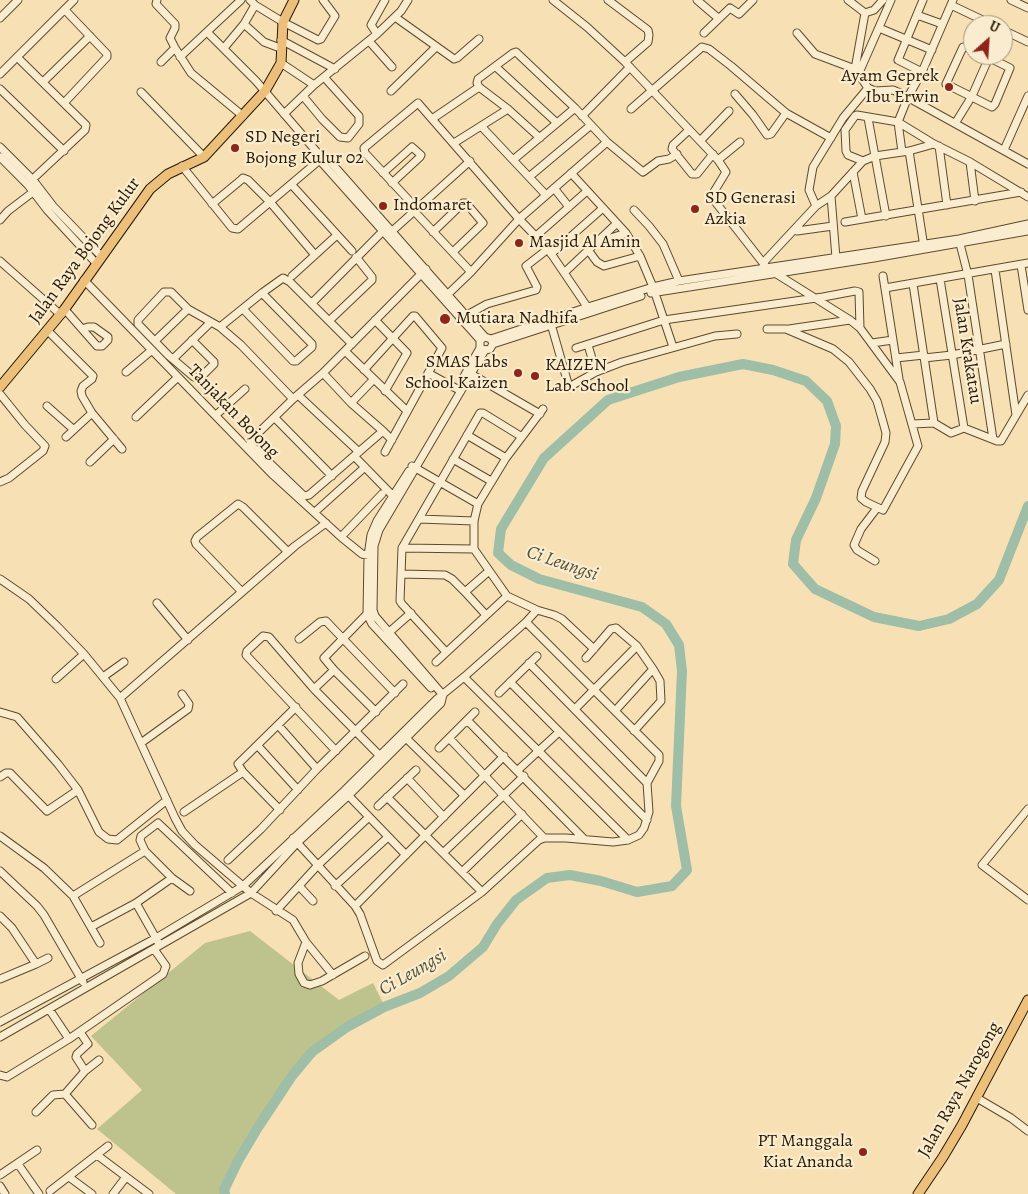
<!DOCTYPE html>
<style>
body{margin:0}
#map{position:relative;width:1028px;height:1194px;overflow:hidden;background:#f7e1b4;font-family:Alegreya,serif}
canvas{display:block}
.north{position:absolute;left:963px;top:15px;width:50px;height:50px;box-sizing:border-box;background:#faecce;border:1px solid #a6977d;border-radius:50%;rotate:26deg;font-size:14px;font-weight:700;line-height:20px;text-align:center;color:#271803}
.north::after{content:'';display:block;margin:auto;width:18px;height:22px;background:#8f2418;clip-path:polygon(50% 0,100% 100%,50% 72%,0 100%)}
</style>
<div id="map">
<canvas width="1028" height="1194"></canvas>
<div class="north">U</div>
</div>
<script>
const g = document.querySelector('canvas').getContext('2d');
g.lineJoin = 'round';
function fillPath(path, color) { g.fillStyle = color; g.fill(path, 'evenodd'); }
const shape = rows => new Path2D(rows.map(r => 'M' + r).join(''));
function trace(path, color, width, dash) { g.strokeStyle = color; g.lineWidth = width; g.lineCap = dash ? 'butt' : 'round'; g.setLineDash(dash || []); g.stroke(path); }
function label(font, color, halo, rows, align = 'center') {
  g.font = font + ' Alegreya,serif'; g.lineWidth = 4.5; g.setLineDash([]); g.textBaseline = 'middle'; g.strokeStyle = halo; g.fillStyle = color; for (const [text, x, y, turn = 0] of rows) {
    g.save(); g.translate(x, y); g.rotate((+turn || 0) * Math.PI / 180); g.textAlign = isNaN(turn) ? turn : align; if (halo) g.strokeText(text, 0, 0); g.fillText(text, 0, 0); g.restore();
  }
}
fillPath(shape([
 [250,931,339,1000,373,983,385,1007,347,1027,312,1052,287,1084,257,1129,238,1161,225,1190,225,1194,176,1194,97,1129,142,1090,91,1036,205,943]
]), '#bec28c');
trace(shape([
 [225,1194,224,1190,238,1161,257,1129,292,1076,312,1052,347,1027,384,1007,420,993,449,976,483,947,497,924,516,900,547,878,570,875,601,881,637,892,672,886,687,870,676,806,682,671,679,645,666,624,642,607,539,579,511,565,498,553,501,529,544,458,608,400,679,377,743,364,773,370,806,381,827,401,836,426,835,444,816,498,796,540,793,564,815,589,874,617,919,626,949,619,977,604,999,580,1028,506]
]), '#9ebea7', 10);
const minor = shape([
 [157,0,156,4,175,24,175,28,170,38,175,48,161,62],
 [250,0,255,5,283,22,318,40,321,39,335,16,323,0],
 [553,0,587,27,625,62,718,160,726,172,712,195,713,199,767,268,850,320,860,328,900,382,918,446,883,510,866,502,861,498,862,491,885,442,886,433,883,422,877,401,870,389,849,362,833,349,786,329,767,329],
 [608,0,648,30,649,35,648,42,625,62],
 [697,0,718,18],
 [848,0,865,13],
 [883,0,874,10,865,13,855,69,868,88,875,91,893,90,900,93,1028,164],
 [1011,0,1028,8],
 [255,5,244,24,264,42,280,48],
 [951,5,993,25],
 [917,15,942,24],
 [395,17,454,59,457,58,479,39],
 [0,18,18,0],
 [879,28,932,50],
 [1003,30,1028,42],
 [207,32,256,81,322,158,323,164,480,340],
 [704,33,730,8,739,14,753,0],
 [797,33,815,54,855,69],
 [377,34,371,25,385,0],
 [281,40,335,69],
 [369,41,392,67],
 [175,48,191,73,243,116],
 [224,48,244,24],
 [973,50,966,47,963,47,946,84,992,107,995,104,1010,68,984,55],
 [17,57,86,125,85,130,36,176],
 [180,57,241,0],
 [281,63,314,85],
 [496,67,557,123],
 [922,72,898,60,923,0],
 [0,74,74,0],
 [858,75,891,0],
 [43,82,90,36],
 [479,87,477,83,478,79,513,53,516,52,575,108,607,142,643,172,658,161,669,159,677,154],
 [0,89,64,151],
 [391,91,436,47],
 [141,92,204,157],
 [303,96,322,119,340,137,348,138,359,124,359,116,324,77],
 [64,103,107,57,107,54,65,10],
 [631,109,702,47,709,49,731,66,786,113,771,134,767,135,753,115,735,94],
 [786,113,831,138],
 [284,114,314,85,377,34,401,11,408,0],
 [582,116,630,67],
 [868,118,886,216],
 [432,119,479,87,508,109,540,138],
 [956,122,972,96,990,55],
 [481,126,546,195],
 [689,130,673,145,672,149,692,174,697,174,713,154],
 [700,141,729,111],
 [454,143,508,109],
 [939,146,947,205],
 [0,147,33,180,53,206,101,256],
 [1004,150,1028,96],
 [909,151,924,247],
 [902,152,898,122,908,97,922,72,953,0],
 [0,157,28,185,48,211,96,263],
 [322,158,328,159,485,337],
 [513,160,575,108],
 [718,160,740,142],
 [863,161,848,155,846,151,845,130,855,116,857,115,898,122,934,144,970,162,1028,197],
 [970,162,975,201],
 [182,166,232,228,238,229,322,158],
 [853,172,862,219],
 [383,173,412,147,421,155,420,157,392,183],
 [571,173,626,233,640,256,653,287,673,347],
 [529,177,591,125],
 [291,184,352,251],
 [554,188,569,207],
 [831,196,836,258],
 [212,204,241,180,243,178,248,180,270,202,315,255],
 [816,206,809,190,813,167,843,118,868,88],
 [417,209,365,153,364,148,418,103,519,219,548,249,590,311],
 [634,210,649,226,663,244,679,281],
 [414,211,471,272],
 [0,220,8,211,33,192],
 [845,222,1021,192],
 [797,231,833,226],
 [433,232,463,203,466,203,483,223,453,252],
 [390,233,470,161],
 [536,236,587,191],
 [959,240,968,275,993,439],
 [598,242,626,233],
 [588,250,597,262,604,266,640,256],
 [551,254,603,208],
 [0,261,61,315],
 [763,263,816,206,831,196,863,161,875,156,909,151,934,144],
 [1021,265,1028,310],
 [995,270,1016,415],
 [565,272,616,224],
 [292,276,337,235],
 [883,276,899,379],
 [940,279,964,428],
 [84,280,273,475,341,537,362,554,371,556],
 [913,284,934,423],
 [885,288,1028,263],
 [651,293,874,258,1028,231],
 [445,297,471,272,519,219,607,142],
 [312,303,383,231],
 [243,309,293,361,296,361,312,347,312,344,262,293],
 [64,310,68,313,82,329,97,346,102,346,108,340,108,337,94,327,88,327,82,329],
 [467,315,487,304,536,290,537,287,526,266,548,249],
 [330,320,372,280,372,277,356,257],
 [375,320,407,353,385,391],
 [551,324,569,387,596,372,622,362,715,336,737,334],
 [220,327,262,293,283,278,290,282,352,344],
 [789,329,850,320],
 [48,331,93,376,92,379,83,386,81,391,82,396,92,413,122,449],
 [491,339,588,307,653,287,679,281,959,239,1028,224],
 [192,340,214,362,214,364,201,377,198,378,194,377,168,355,138,324,138,320,164,292,171,292,188,309,220,327,241,345,293,399],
 [155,341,188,309],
 [872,343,893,340],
 [493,344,641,296],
 [588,345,596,372],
 [576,348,664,320,823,297,855,291,859,292,860,328],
 [345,351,407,411],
 [896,358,924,355],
 [924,358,952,355,1006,344],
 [173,359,211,322],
 [364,370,413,316,415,316,442,348,385,452],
 [126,372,152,350],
 [323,373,351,403,383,431],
 [428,373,461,391],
 [471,374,540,414],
 [463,378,480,348,480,340,485,337,491,339,493,344,490,349,485,350,480,348],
 [0,394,25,425,45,446,43,451,9,478,0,482],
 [298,395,359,452],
 [351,403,373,380],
 [47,406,73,429],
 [543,409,506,458,478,504,474,521,474,549,507,596,537,610,554,615,562,619,594,649],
 [216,415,245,389],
 [136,417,178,377],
 [275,418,332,476],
 [912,424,934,423,951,433,964,428,997,441,1001,441,1028,395],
 [467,435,506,458],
 [66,437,92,413],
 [392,440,383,431,309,495,304,496,251,445,250,441,293,399,323,373,426,269],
 [354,456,395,498],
 [453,459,491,481],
 [90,462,114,439],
 [412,466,478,504],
 [409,471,377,521,371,535,368,556,367,614,372,624,431,688],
 [316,511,365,467],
 [419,519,474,521],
 [341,537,382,494],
 [402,548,474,549],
 [875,561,857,550,854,545,861,529,877,508],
 [401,574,445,575,452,579,465,592,486,615],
 [0,579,29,599,57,626,84,654,120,698,175,818,182,831,195,845,251,893,293,920,306,942,298,963,299,974,304,983,310,985,322,981,365,956],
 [242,592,196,544,195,541,197,537,238,504,243,507,288,552],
 [465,592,489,571],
 [157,603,188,640],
 [367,614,324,658,334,670,376,712],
 [386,635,411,613],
 [299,639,320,622,326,621,395,693],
 [446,652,402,604,400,601,402,548,480,413,483,413,522,437],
 [586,658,611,629,616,628,637,646,653,669,660,681,661,701,634,731],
 [436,662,507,596],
 [529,663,647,783],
 [103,677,124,662],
 [464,677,628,840],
 [56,679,84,654],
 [510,682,647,820],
 [314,689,334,670],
 [499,693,537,656],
 [120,698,295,546,326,523],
 [575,709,637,646],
 [615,711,653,669],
 [0,712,17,717,58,764,78,790,99,832,108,839,117,840,167,800],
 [467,720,584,839],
 [278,725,317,769],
 [406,738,464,795],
 [449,738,544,838],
 [141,743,188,709,189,704,182,694],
 [258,746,298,790],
 [439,748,475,712],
 [336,751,246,655,247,651,263,636,269,637,314,689,382,758],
 [518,770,559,732],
 [0,777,6,773,10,773,47,811,78,790],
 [407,778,444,817],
 [346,793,406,855],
 [387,797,482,892],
 [378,806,416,770],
 [1028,809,982,865,1028,900],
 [280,810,243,772,238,764,296,707],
 [184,812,243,772],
 [0,836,44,868,73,896,100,943],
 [293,838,355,906,360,914,377,961,383,965,482,892,539,840,544,838,566,838,613,842,628,840,639,835,644,828,649,812,647,783,659,761,659,755,526,622],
 [443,853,524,776],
 [228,860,261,829,317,769,403,684],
 [0,871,37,906,44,915,83,982],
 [462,872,522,814],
 [335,886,388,837],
 [300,887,313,901],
 [190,891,172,878,145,851,140,840,141,836,158,823,232,893],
 [73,896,145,851],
 [136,903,158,942],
 [355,906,504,756],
 [276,911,318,865,369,817],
 [0,916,12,928,36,964],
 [91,927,136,903,172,878],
 [306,942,333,975],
 [0,979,36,964,48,958],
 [49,1009,69,1039],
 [0,1022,156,938,243,886,344,791,437,699,464,677,526,622,537,610],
 [0,1037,251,893,297,843,348,796,441,703,443,695,375,616,373,610,374,546,379,530,485,350],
 [85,1071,99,1060],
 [0,1075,7,1077,69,1039,163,974,166,966,154,949],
 [65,1094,92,1125],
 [977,1098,1011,1118,1028,1131],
 [36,1112,53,1095,65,1094,85,1071,76,1057,77,1054,88,1044,80,1032],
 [97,1155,149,1194],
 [18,1164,39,1194],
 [0,1175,37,1150],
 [69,1177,92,1194],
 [0,1186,5,1194],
 [50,1191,108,1146],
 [113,1194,126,1177]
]);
const major = shape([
 [0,387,64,310,150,189,168,174,204,157,265,91,281,63,283,22,294,0],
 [918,1194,943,1157,962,1125,1028,1000]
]);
trace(minor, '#5b4a2f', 9);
trace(major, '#271803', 11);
trace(minor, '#faecce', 7);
trace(major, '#ecc07a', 9);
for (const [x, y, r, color] of [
 [949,87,5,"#8f2418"],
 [235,148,5,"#8f2418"],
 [383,206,5,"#8f2418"],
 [695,209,5,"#8f2418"],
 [519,243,5,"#8f2418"],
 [445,319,6,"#8f2418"],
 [518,373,5,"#8f2418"],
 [535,376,5,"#8f2418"],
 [863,1152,5,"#8f2418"]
]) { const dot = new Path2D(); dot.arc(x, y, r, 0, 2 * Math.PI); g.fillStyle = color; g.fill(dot); trace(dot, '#faecce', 2); }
label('18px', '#271803', '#faecce', [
 ["Ayam Geprek",939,77,"right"],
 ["Ibu Erwin",939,98,"right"],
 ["SD Negeri",245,138],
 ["Bojong Kulur 02",245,159],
 ["SD Generasi",705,199],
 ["Azkia",705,220],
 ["Indomaret",393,206],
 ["Masjid Al Amin",529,243],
 ["Mutiara Nadhifa",456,319],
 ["SMAS Labs",508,363,"right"],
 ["School Kaizen",508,384,"right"],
 ["KAIZEN",545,366],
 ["Lab. School",545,387],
 ["PT Manggala",853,1142,"right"],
 ["Kiat Ananda",853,1163,"right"]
], 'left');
label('18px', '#271803', '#faecce', [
 ["Jalan Raya Bojong Kulur",85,251,-54],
 ["Jalan Krakatau",967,351,81],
 ["Tanjakan Bojong",233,412,46],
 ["Jalan Raya Narogong",960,1090,-61]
]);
label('italic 19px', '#51523c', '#faecce', [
 ["Ci Leungsi",562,564,19],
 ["Ci Leungsi",413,973,-30]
]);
</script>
